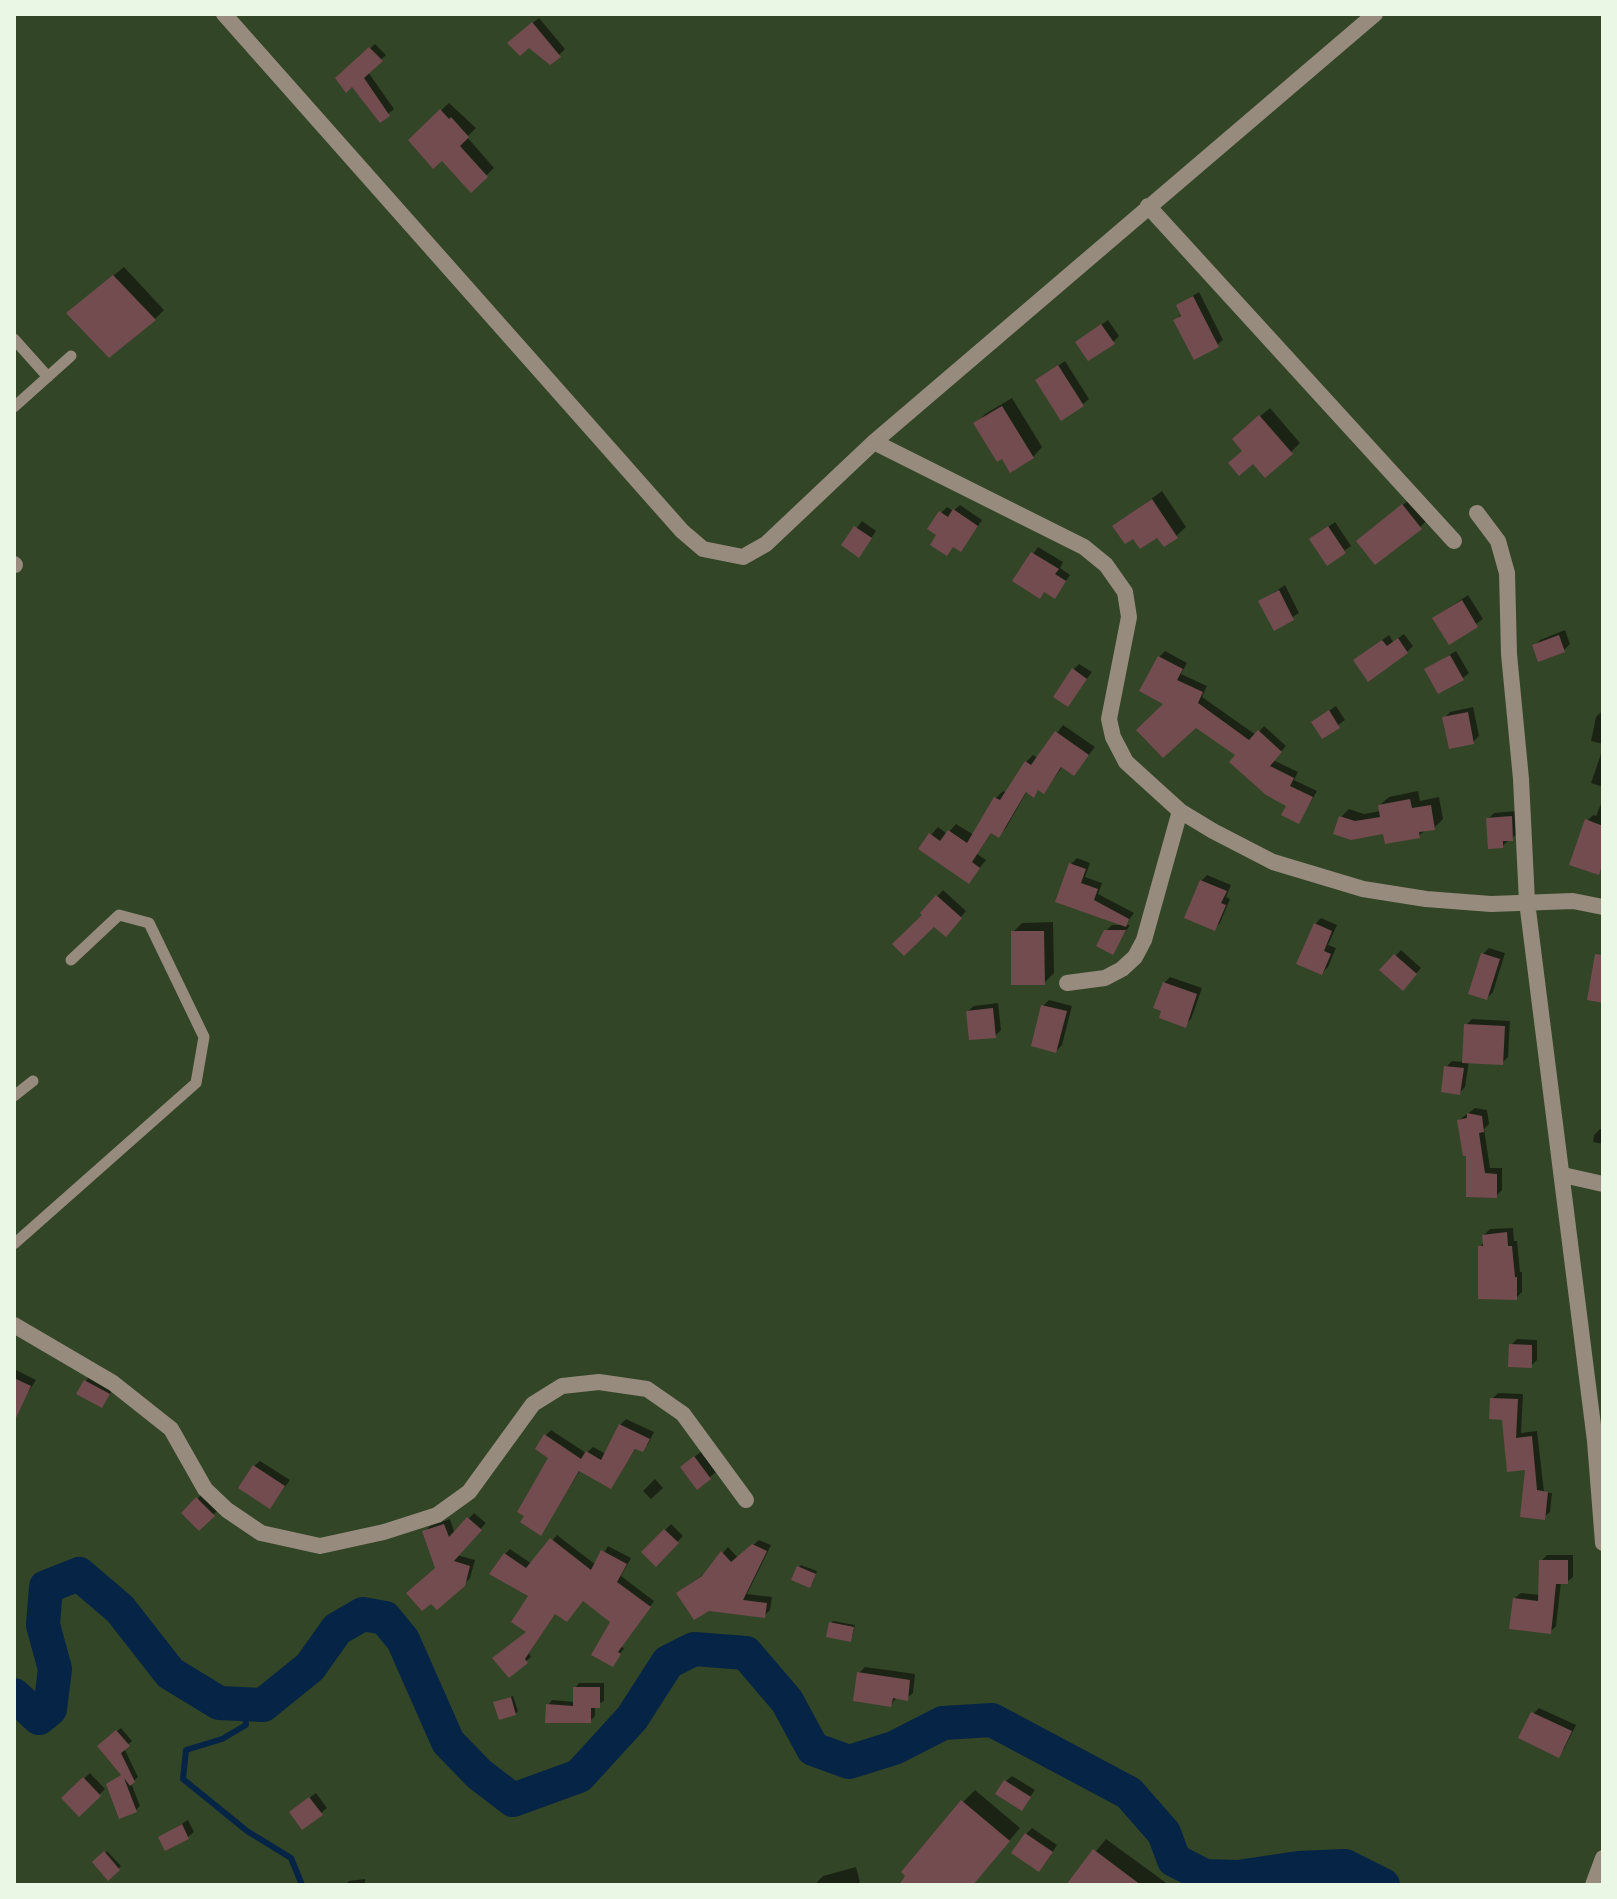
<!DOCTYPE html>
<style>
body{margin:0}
#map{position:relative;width:1617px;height:1899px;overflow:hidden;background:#334527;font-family:Rubik,sans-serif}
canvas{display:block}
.frame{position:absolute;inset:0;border:16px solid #ebf7e5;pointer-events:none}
</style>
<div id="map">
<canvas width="1617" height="1899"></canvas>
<div class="frame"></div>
</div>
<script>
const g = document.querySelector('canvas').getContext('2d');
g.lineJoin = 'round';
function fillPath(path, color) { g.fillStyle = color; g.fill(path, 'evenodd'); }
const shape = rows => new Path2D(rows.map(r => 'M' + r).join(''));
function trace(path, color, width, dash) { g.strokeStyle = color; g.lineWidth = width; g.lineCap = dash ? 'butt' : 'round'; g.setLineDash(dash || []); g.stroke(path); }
fillPath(shape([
 [539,18,565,49,559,55,515,37],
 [375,44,386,55,368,72,394,109,381,120,353,85,337,78],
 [449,103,476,128,467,137,494,168,471,190,443,159,410,140],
 [124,267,164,310,155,319,78,304],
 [1199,292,1223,340,1217,345,1176,320,1182,313,1178,305],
 [1108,320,1119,336,1113,342,1084,337],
 [1065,361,1089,399,1083,404,1044,375],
 [1012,398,1042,447,1033,457,976,424,985,414],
 [1270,408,1300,443,1291,452,1244,450,1244,430],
 [1162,491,1186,527,1176,536,1134,536,1115,526],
 [1413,497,1429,518,1420,527,1368,532],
 [960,505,982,520,966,544,939,535,941,513,947,507,953,511],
 [862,521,876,531,864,549,844,545],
 [1335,522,1351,546,1327,563,1311,539],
 [1038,547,1063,562,1060,568,1070,575,1055,596,1015,580],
 [1285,585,1299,613,1275,628,1261,601],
 [1468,595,1483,619,1449,643,1434,618],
 [1565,630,1570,644,1564,650,1540,659,1535,645,1540,640],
 [1404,634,1413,646,1407,652,1362,655,1389,635,1393,642],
 [1165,651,1187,663,1181,674,1207,686,1202,697,1256,735,1264,726,1286,746,1273,760,1298,772,1294,780,1317,791,1299,822,1289,805,1238,755,1167,703,1159,657],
 [1456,651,1469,673,1463,678,1427,669],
 [1079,664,1092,672,1068,704,1073,670],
 [1336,706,1345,720,1323,736,1320,717],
 [1473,707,1479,736,1473,742,1444,718,1450,712],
 [1602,711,1603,711,1603,744,1591,741,1596,717],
 [1063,725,1095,747,1074,774,1063,766,1044,792,1039,789,1033,795,1027,791,1006,828,999,835,992,832,977,854,986,860,969,881,931,835,938,827,947,834,956,824,974,835,996,798,1003,791,1007,793,1026,762,1033,755,1038,758],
 [1603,748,1603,787,1591,783],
 [1418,791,1420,801,1439,797,1443,819,1434,828,1426,829,1419,836,1384,832,1341,817,1349,809,1364,814,1381,811,1380,805,1389,797],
 [1603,799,1603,868,1598,873,1587,821,1593,815,1596,816],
 [1517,811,1518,833,1502,846,1488,819,1494,813],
 [1077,858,1090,863,1085,877,1102,883,1098,894,1134,913,1125,925,1130,925,1112,952,1106,931,1112,925,1123,925,1058,900,1071,864],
 [1207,875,1231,885,1226,897,1230,899,1220,923,1215,928,1201,881],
 [943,890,966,911,946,934,922,913],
 [1321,918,1337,925,1328,945,1336,948,1328,967,1322,973,1315,924],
 [1053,922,1054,973,1044,983,1013,932,1022,923],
 [1489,948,1505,953,1493,992,1487,998,1483,954],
 [1401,950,1421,968,1403,988,1382,970],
 [1170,977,1202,988,1191,1019,1185,1025,1164,983],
 [1049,1000,1072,1006,1062,1045,1056,1051,1043,1006],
 [998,1003,1001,1030,995,1036,968,1011,974,1006],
 [1472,1019,1510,1021,1508,1057,1502,1063,1469,1061,1465,1087,1459,1093,1446,1067,1452,1061,1464,1062,1466,1025],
 [1475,1108,1487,1110,1489,1124,1484,1129,1490,1168,1502,1168,1502,1190,1496,1196,1459,1120],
 [1600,1129,1603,1129,1603,1144,1593,1142,1594,1135],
 [1513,1228,1514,1241,1517,1241,1520,1272,1522,1272,1522,1292,1516,1298,1480,1247,1484,1242,1484,1235,1490,1229],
 [1517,1339,1537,1340,1537,1360,1531,1366,1511,1345],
 [14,1369,36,1380,22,1402,14,1398],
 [91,1375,114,1388,102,1406,86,1381],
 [1498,1393,1523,1394,1521,1433,1537,1431,1544,1492,1552,1493,1550,1512,1544,1517,1528,1467,1492,1399],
 [626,1419,654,1432,648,1444,642,1450,637,1447,610,1487,581,1469,541,1534,551,1457,545,1436,551,1430,586,1453,593,1447,606,1454,620,1425],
 [701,1452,716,1472,698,1487,688,1461],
 [260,1461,290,1480,270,1507,254,1466],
 [655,1479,663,1488,651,1499,643,1491],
 [203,1493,219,1509,199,1528,184,1513],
 [474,1513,486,1523,457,1555,475,1560,470,1578,463,1585,437,1568,424,1532,430,1526,450,1519,455,1534],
 [671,1524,683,1536,656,1564,644,1552],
 [557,1535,596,1565,608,1546,631,1558,621,1576,654,1601,621,1647,624,1648,613,1664,612,1621,583,1599,556,1612,529,1653,531,1657,509,1675,528,1631,531,1595,505,1554,510,1549,532,1564],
 [759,1540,771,1545,747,1594,772,1597,770,1610,764,1616,684,1588,707,1572,728,1547,738,1558],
 [1547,1555,1573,1555,1573,1577,1567,1582,1561,1582,1556,1626,1550,1632,1515,1598,1521,1593,1541,1595,1541,1561],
 [801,1565,817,1571,812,1584,799,1567],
 [833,1621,855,1625,852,1637,850,1639,831,1623],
 [865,1667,915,1674,913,1693,907,1698,897,1697,891,1705,859,1673],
 [579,1683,604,1683,604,1701,595,1706,595,1716,590,1721,548,1705,552,1700,575,1702,575,1688],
 [513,1696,518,1711,515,1714,495,1703],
 [1539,1708,1576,1725,1564,1749,1558,1755,1533,1714],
 [121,1728,132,1741,124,1748,138,1777,131,1783,140,1806,136,1810,108,1784,123,1774,103,1742],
 [90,1773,105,1789,79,1815,63,1798],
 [1012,1776,1035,1790,1022,1808,1006,1781],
 [975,1790,1020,1828,972,1885,901,1885,963,1802],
 [316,1793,327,1808,321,1813,297,1807],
 [188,1820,194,1832,188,1837,160,1837],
 [1032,1828,1057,1845,1045,1864,1026,1834],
 [1106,1839,1169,1885,1068,1885],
 [107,1851,121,1866,108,1878,94,1863],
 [856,1867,860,1882,857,1885,818,1885,817,1882,823,1876],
 [365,1879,365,1885,345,1885,349,1881]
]), '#0007');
trace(shape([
 [244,1705,246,1725,222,1739,186,1750,183,1779,247,1831,291,1858,302,1885]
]), '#052446', 6);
trace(shape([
 [14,1695,39,1718,50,1709,55,1669,43,1625,46,1587,79,1574,120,1609,170,1673,219,1703,263,1705,310,1667,337,1629,363,1614,385,1618,403,1640,448,1742,479,1774,513,1800,579,1776,632,1718,668,1662,694,1649,746,1653,787,1701,813,1749,849,1762,894,1748,943,1723,992,1720,1129,1793,1164,1833,1174,1860,1205,1876,1238,1877,1298,1868,1345,1866,1383,1885]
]), '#052446', 34);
fillPath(shape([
 [532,22,561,57,550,65,529,48,520,56,507,43],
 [369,47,383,61,364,78,390,116,380,123,352,87,346,93,335,78],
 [440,109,449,119,451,117,469,137,460,146,488,177,471,193,442,161,433,169,408,140],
 [113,275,156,320,109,358,66,313],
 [1193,296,1219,347,1194,360,1173,320,1181,316,1176,305],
 [1101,324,1115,344,1088,361,1075,342],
 [1058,365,1084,406,1061,421,1035,380],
 [1002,406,1034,458,1010,473,1002,459,997,462,973,423],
 [1259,415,1293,454,1265,478,1253,464,1239,476,1228,463,1242,451,1232,439],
 [1152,499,1178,538,1164,547,1157,538,1140,549,1133,539,1125,544,1112,526],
 [1402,504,1422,529,1375,565,1356,541],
 [953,509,978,526,961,552,953,547,947,556,930,545,936,535,927,529,939,511,948,517],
 [854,526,872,538,859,558,841,545],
 [1328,526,1346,553,1327,566,1309,539],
 [1031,552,1059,569,1055,574,1066,581,1055,599,1044,592,1040,599,1012,581],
 [1279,590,1294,620,1274,631,1258,601],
 [1462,600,1478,627,1449,645,1432,618],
 [1559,635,1565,652,1538,662,1532,645],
 [1398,638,1408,653,1368,682,1353,660,1382,640,1387,646],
 [1450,655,1464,680,1438,694,1424,669],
 [1158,656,1183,669,1177,680,1203,692,1198,703,1249,740,1258,730,1282,752,1270,766,1294,778,1290,786,1313,797,1299,824,1281,815,1286,806,1266,795,1229,762,1235,755,1196,728,1163,758,1136,730,1163,704,1139,691],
 [1072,668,1087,679,1068,707,1053,697],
 [1329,710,1340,728,1322,739,1311,722],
 [1468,712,1474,744,1449,749,1442,717],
 [1055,731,1089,755,1074,776,1061,767,1044,794,1038,790,1034,798,1026,792,999,838,991,833,972,862,980,868,969,884,918,849,929,833,940,841,948,830,967,843,994,797,1000,800,1025,761,1031,765],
 [1410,799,1412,808,1431,805,1435,830,1419,832,1420,838,1385,844,1383,834,1351,840,1333,834,1339,816,1355,821,1380,817,1378,805],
 [1512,816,1513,841,1503,841,1503,848,1488,849,1486,818],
 [1585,819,1603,826,1603,863,1599,875,1569,865],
 [1069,863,1086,869,1081,883,1098,889,1094,900,1129,919,1126,927,1055,902],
 [1200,880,1227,891,1221,903,1226,905,1215,931,1184,918],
 [936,895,962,918,946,937,934,927,904,956,892,944,922,915,920,913],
 [1314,923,1332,931,1324,951,1331,954,1322,975,1296,964],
 [1104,930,1126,930,1113,955,1096,946],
 [1011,931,1044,931,1045,985,1011,985],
 [1481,953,1500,959,1487,1000,1468,994],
 [1394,954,1417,974,1403,991,1379,970],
 [1595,954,1603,955,1603,1003,1587,1000],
 [1163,982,1197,994,1186,1028,1159,1018,1161,1011,1153,1008],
 [1041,1005,1067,1011,1056,1053,1031,1046],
 [993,1008,996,1038,969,1040,966,1011],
 [1464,1024,1505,1026,1503,1065,1462,1063],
 [1444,1066,1464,1068,1460,1095,1441,1092],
 [1467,1113,1482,1116,1484,1132,1479,1133,1485,1173,1497,1174,1497,1198,1466,1197,1466,1156,1463,1156,1457,1120,1467,1118],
 [1507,1232,1508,1246,1512,1246,1515,1277,1517,1277,1517,1300,1478,1299,1478,1246,1483,1246,1482,1235],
 [1509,1344,1532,1345,1532,1368,1508,1367],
 [14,1378,31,1386,14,1422],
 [84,1380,110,1394,102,1408,76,1394],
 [1490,1398,1518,1399,1516,1438,1532,1436,1537,1490,1548,1492,1545,1520,1520,1517,1525,1470,1507,1472,1502,1420,1489,1419],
 [619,1424,650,1439,643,1452,635,1449,611,1489,579,1471,541,1536,520,1522,524,1516,517,1512,548,1458,535,1449,544,1434,581,1459,586,1451,601,1460],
 [694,1456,711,1479,697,1490,680,1467],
 [253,1465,285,1486,270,1509,238,1488],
 [196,1497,215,1516,199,1531,181,1513],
 [467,1517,482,1530,454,1561,470,1566,465,1586,437,1610,431,1604,422,1611,406,1593,435,1568,422,1531,444,1524,449,1537],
 [664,1529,679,1543,656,1567,641,1552],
 [550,1538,591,1570,601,1550,627,1564,617,1582,651,1607,618,1652,621,1654,613,1667,591,1655,610,1622,583,1601,567,1622,555,1614,525,1659,528,1663,509,1678,492,1658,526,1632,511,1622,528,1596,489,1574,504,1553,526,1568],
 [752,1544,767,1551,743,1600,767,1603,765,1618,709,1611,694,1620,676,1593,702,1576,721,1551,731,1562],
 [1539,1560,1568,1560,1568,1584,1556,1584,1551,1634,1509,1629,1513,1598,1538,1601],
 [797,1566,816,1574,810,1588,791,1580],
 [829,1622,854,1627,851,1642,826,1637],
 [857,1672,910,1680,908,1701,893,1698,891,1707,853,1701],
 [573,1687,600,1687,600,1708,591,1708,591,1723,545,1723,546,1704,573,1706],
 [511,1697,516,1715,499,1720,493,1702],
 [1531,1712,1572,1731,1559,1758,1518,1738],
 [116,1730,130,1746,121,1753,135,1782,130,1786,124,1778,137,1812,119,1819,106,1784,121,1775,97,1746],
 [83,1777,101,1796,79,1817,61,1798],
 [1004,1780,1031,1797,1022,1811,995,1794],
 [309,1797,323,1815,302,1830,289,1812],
 [961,1800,1010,1841,973,1885,899,1885,905,1876,901,1872],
 [182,1824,189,1839,165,1851,158,1837],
 [1025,1833,1053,1852,1039,1872,1011,1853],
 [1093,1849,1141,1885,1066,1885],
 [104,1851,120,1870,108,1881,92,1862]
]), '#734c4f');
trace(shape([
 [14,339,48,377],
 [14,407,71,356],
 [14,1096,33,1081],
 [14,1244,196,1083,204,1037,149,923,119,915,71,960]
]), '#968b7d', 11);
trace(shape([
 [224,14,682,531,703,549,743,557,766,544,874,442,1375,14],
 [1148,206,1454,541],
 [874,442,1084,547,1106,565,1125,592,1129,617,1109,719,1113,737,1126,762,1180,811,1213,831,1273,862,1363,889,1426,899,1491,904,1573,901,1603,907],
 [1477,513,1498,541,1507,573,1509,654,1521,779,1527,902,1595,1441,1603,1543],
 [14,564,15,565],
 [1067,983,1105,978,1122,969,1135,957,1144,940,1180,811],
 [1563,1175,1603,1184],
 [14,1325,113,1383,171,1429,205,1489,227,1510,261,1533,320,1546,384,1532,437,1515,469,1492,533,1404,562,1386,599,1382,647,1389,683,1414,746,1500],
 [1593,1885,1603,1858]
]), '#968b7d', 16);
</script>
